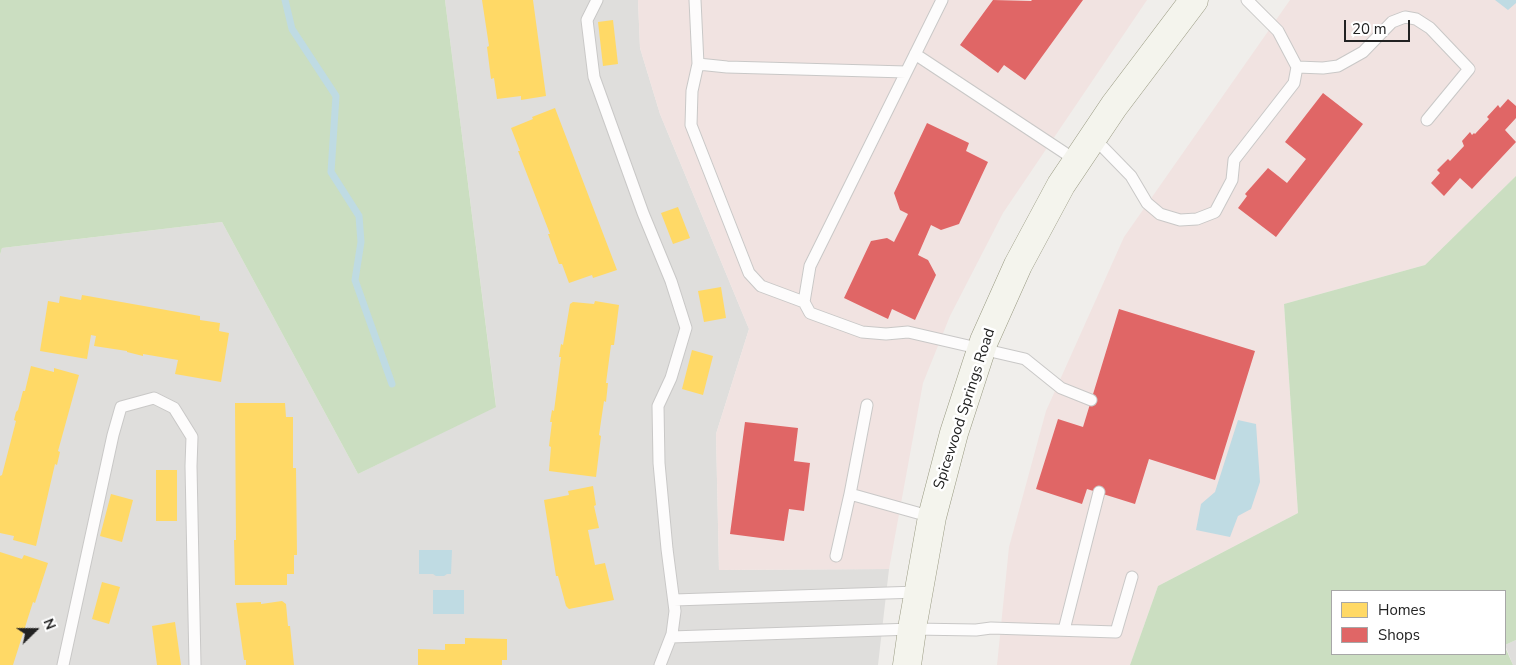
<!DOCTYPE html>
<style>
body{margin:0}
#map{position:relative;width:1516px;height:665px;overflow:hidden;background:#f0eeeb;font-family:"Nunito Sans",sans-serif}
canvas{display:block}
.legend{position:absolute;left:1331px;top:590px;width:175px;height:65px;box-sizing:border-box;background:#fff;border:1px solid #a7a7a7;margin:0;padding:6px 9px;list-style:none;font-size:15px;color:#222}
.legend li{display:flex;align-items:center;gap:10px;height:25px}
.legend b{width:25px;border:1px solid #a7a7a7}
.north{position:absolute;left:10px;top:605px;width:50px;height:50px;-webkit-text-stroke:4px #fff;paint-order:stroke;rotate:68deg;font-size:14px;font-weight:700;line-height:20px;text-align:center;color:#222}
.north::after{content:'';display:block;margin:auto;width:18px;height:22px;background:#222;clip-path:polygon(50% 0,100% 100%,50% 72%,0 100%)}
.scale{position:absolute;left:1344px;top:20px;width:66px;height:22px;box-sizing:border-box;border:2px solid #222;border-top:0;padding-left:6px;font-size:15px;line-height:18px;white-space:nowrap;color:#222;-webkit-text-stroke:4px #fff;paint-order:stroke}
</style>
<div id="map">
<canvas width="1516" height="665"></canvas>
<ul class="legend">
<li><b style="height:14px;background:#ffd966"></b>Homes</li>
<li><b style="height:14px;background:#e06666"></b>Shops</li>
</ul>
<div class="north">N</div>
<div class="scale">20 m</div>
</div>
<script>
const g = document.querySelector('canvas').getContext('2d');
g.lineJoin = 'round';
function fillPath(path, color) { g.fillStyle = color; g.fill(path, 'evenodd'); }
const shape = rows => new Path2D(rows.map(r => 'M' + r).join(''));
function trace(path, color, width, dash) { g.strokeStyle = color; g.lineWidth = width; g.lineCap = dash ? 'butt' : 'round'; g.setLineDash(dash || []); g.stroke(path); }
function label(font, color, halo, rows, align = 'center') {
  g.font = font + ' "Nunito Sans",sans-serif'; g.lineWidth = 5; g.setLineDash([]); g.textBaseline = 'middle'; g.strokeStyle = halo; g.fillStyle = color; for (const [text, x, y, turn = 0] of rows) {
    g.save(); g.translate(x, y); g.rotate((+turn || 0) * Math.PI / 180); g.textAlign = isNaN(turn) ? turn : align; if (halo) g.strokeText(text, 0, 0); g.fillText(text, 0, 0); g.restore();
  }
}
fillPath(shape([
 [445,0,638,0,640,48,660,114,749,329,716,434,719,570,889,569,878,665,0,665,0,255,2,248,222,222,358,474,496,406],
 [1516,640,1516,665,1513,665,1505,645]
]), '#dfdedc');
fillPath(shape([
 [638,0,1147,0,1003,213,950,316,923,383,889,569,719,570,716,434,749,329,660,114,640,48],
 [1290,0,1516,0,1516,176,1425,265,1284,304,1298,513,1158,586,1130,665,997,665,1009,547,1046,411,1124,237]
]), '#f1e3e1');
fillPath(shape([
 [0,0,445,0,496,407,358,474,222,222,2,248,0,255],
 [1516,176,1516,640,1505,645,1505,591,1332,591,1332,654,1505,654,1505,647,1513,665,1130,665,1158,586,1298,513,1284,304,1425,265]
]), '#cbdec1');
fillPath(shape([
 [1495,0,1516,0,1516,3,1508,10],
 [1238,420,1256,424,1260,482,1251,509,1238,516,1230,537,1196,530,1201,504,1215,492],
 [419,550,452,550,451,574,447,574,444,576,436,576,433,574,419,574],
 [433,590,464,590,464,614,433,614]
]), '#bfdbe3');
fillPath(shape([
 [482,0,533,0,546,96,521,100,521,96,497,99,494,78,491,79,487,47,489,46],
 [613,20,618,64,603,66,598,22],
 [555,108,617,270,593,278,592,275,569,283,562,264,559,264,548,234,550,234,518,151,520,151,511,128,533,119,532,117],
 [678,207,690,238,673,244,661,213],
 [721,287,726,318,704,322,698,291],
 [82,295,200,316,200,320,220,323,219,331,229,333,221,382,175,374,178,360,143,354,143,356,127,352,127,351,94,346,96,336,91,335,87,359,40,351,48,301,59,303,60,296,81,300],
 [595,301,619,305,614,345,611,345,606,383,608,383,606,402,604,401,599,435,601,436,596,477,549,471,551,447,549,446,552,422,550,422,552,410,554,411,561,357,559,357,561,344,563,345,570,304,573,302,594,304],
 [692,350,713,356,703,395,682,389],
 [31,366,54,372,54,368,79,375,58,451,60,452,57,465,55,464,36,546,13,540,14,536,0,533,0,476,2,475,16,421,14,420,16,412,18,410,23,391,25,391],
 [235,403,285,403,286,417,293,417,293,468,296,468,297,555,294,555,294,574,287,574,287,585,235,585,234,540,236,540],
 [156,470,177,470,177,521,156,521],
 [593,486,596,505,594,506,599,528,588,530,595,565,605,563,614,600,569,609,566,606,558,576,556,576,544,500,569,495,568,491],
 [111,494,133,500,122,542,100,536],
 [0,552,22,559,24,555,48,563,35,603,33,602,13,665,0,665],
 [102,582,120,587,109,624,92,619],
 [282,601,286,604,288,626,290,626,294,665,246,665,246,660,244,660,236,603,261,602,261,604],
 [175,622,181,665,157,665,152,626],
 [465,638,507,639,507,660,502,660,502,665,418,665,418,649,445,650,445,644,465,644]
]), '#ffd966');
fillPath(shape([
 [993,0,1031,1,1032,0,1083,0,1025,80,1004,65,998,73,960,45],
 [1323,93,1363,124,1276,237,1238,208,1247,196,1245,194,1268,168,1287,183,1306,159,1285,142],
 [1508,99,1516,106,1516,118,1505,130,1516,142,1472,189,1460,178,1444,196,1431,183,1440,173,1437,170,1448,159,1450,161,1464,146,1462,141,1470,132,1472,135,1474,133,1475,134,1489,119,1487,117,1498,105,1500,108],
 [927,123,969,143,966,151,988,162,959,224,941,230,931,225,918,255,928,260,936,275,915,320,892,309,888,319,844,298,871,241,887,238,894,242,908,214,900,210,894,193],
 [1119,309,1255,351,1215,480,1149,459,1135,504,1087,489,1082,504,1036,489,1058,419,1083,427],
 [745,422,798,428,794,461,810,463,804,511,789,509,784,541,730,534]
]), '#e06666');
trace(shape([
 [285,0,292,29,336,96,331,172,359,216,361,242,355,280,392,384]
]), '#bfdbe3', 7);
const service = shape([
 [597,0,587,20,594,77,643,213,671,281,686,328,671,378,658,406,659,463,667,549,675,611,672,634,660,665],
 [695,0,698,64,727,67,906,72],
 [942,0,810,266,804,302,810,313,862,332,886,334,908,332,1025,359,1061,388,1091,400],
 [915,54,1077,161],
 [698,64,692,91,691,125,749,273,761,286,804,302],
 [1297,67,1323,68,1338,66,1363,52,1392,22,1405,17,1416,19,1430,28,1469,69,1427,120],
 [1093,137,1131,176,1147,203,1160,214,1180,220,1197,219,1215,212,1232,180,1234,160,1294,83,1297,67,1278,31,1247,0],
 [850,494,867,405],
 [836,556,850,494,932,517],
 [674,600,918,592],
 [1064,630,1099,492],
 [671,637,913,629,976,630,991,628,1116,632,1132,577],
 [63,665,113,435,121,407,154,398,174,408,192,437,191,466,195,665]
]);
const secondary = shape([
 [907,665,913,623,932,517,954,433,984,341,1018,265,1061,185,1114,106,1194,0]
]);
trace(service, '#c9c8c7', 13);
trace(secondary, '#999a82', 29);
trace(service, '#fdfcfc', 11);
trace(secondary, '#f4f4ed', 28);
label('15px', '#222', '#fff', [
 ["Spicewood Springs Road",965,409,-72]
]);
</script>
